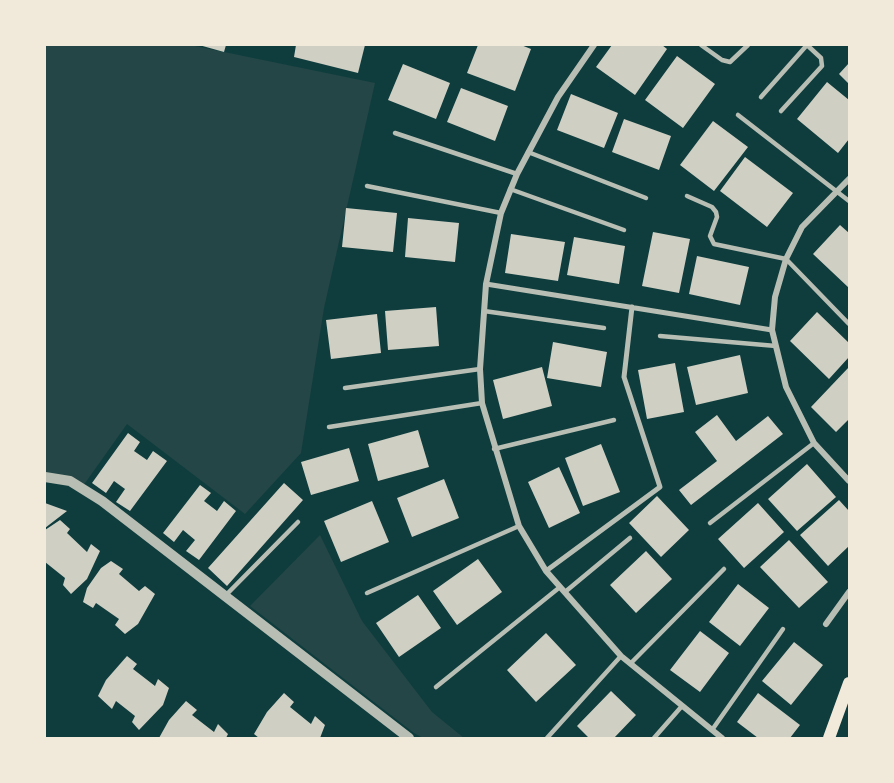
<!DOCTYPE html>
<style>
body{margin:0}
#map{position:relative;width:894px;height:783px;overflow:hidden;background:#0f3d3e;font-family:"Titillium Web",sans-serif}
canvas{display:block}
.frame{position:absolute;inset:0;border:46px solid #f1e9da;pointer-events:none}
</style>
<div id="map">
<canvas width="894" height="783"></canvas>
<div class="frame"></div>
</div>
<script>
const g = document.querySelector('canvas').getContext('2d');
g.lineJoin = 'round';
function fillPath(path, color) { g.fillStyle = color; g.fill(path, 'evenodd'); }
const shape = rows => new Path2D(rows.map(r => 'M' + r).join(''));
function trace(path, color, width, dash) { g.strokeStyle = color; g.lineWidth = width; g.lineCap = dash ? 'butt' : 'round'; g.setLineDash(dash || []); g.stroke(path); }
fillPath(shape([
 [45,45,190,45,375,83,324,308,301,453,245,514,127,424,83,486,45,473],
 [320,535,362,621,432,712,464,738,423,738,414,733,250,606]
]), '#244646');
fillPath(shape([
 [199,45,226,45,224,52],
 [296,45,365,45,358,73,294,57],
 [478,45,521,45,531,49,515,91,467,73],
 [612,45,662,45,667,49,635,95,596,67],
 [677,56,715,84,683,128,645,100],
 [849,63,849,84,839,74],
 [403,64,450,83,436,119,388,100],
 [827,82,849,100,849,139,838,153,797,119],
 [461,88,508,106,495,141,447,122],
 [571,94,618,113,604,148,557,130],
 [624,119,671,136,659,170,612,152],
 [713,121,748,147,714,191,680,165],
 [745,157,793,193,767,227,720,191],
 [346,208,397,213,393,252,342,247],
 [408,218,459,223,455,262,405,257],
 [840,225,849,233,849,288,813,254],
 [653,232,690,239,679,293,642,286],
 [511,234,565,242,558,281,505,273],
 [574,237,625,246,619,284,567,275],
 [697,256,749,267,740,305,689,294],
 [436,307,439,346,388,350,385,311],
 [817,312,849,343,849,357,829,379,790,341],
 [377,314,381,353,331,359,326,320],
 [553,342,607,352,601,387,547,378],
 [740,355,748,393,696,405,687,367],
 [675,363,684,412,647,419,638,370],
 [542,367,552,406,503,419,493,380],
 [849,367,849,419,836,432,811,407],
 [717,415,736,441,768,416,783,434,691,505,679,490,717,461,695,432],
 [418,430,429,467,378,481,368,444],
 [128,433,140,442,134,451,147,460,153,451,167,461,130,511,116,502,125,489,114,481,106,493,92,483],
 [601,444,620,492,583,506,565,458],
 [349,448,359,481,311,495,301,462],
 [807,464,836,497,797,531,768,499],
 [559,467,580,513,549,528,528,482],
 [444,479,459,518,412,537,397,498],
 [284,483,303,500,227,586,208,568],
 [200,485,211,493,204,501,217,511,224,501,236,511,199,560,186,551,195,540,183,530,174,542,163,533],
 [657,496,689,530,661,557,629,523],
 [839,500,849,511,849,546,828,566,800,535],
 [372,501,389,542,341,562,324,521],
 [45,503,67,511,45,528],
 [758,503,784,532,744,568,718,539],
 [60,520,70,529,67,533,87,552,91,544,100,551,87,579,71,594,63,585,65,578,45,562,45,530],
 [789,540,828,582,799,608,760,567],
 [646,551,672,579,636,613,610,585],
 [478,559,502,592,457,625,433,591],
 [111,561,123,569,119,574,139,591,145,586,155,594,138,624,125,634,115,625,119,619,96,603,93,608,83,602,87,588,101,568],
 [738,584,769,608,740,646,709,622],
 [418,595,441,628,399,657,376,623],
 [700,631,729,653,700,692,670,670],
 [546,633,576,665,536,702,507,670],
 [794,642,823,665,791,705,762,681],
 [127,656,137,664,133,669,155,686,158,679,169,688,163,705,139,730,132,722,135,716,116,701,112,709,98,696,106,680],
 [611,691,636,715,614,738,589,738,577,726],
 [284,693,294,702,290,707,311,724,315,716,325,725,320,738,259,738,254,734,267,712],
 [758,693,800,725,790,738,758,738,737,722],
 [186,701,197,710,192,715,214,732,218,724,228,734,226,738,159,738,169,720]
]), '#cfcfc3');
trace(shape([
 [701,45,722,60,730,62,748,45],
 [761,97,807,45,821,58,822,66,781,111],
 [738,115,849,201],
 [395,133,517,174],
 [528,152,646,198],
 [367,186,501,213],
 [510,189,624,230],
 [687,196,712,207,716,212,717,217,710,236,714,244,786,259,849,324],
 [484,311,604,328],
 [660,336,776,346],
 [345,388,480,369],
 [329,427,482,403],
 [494,449,614,420],
 [710,523,814,443],
 [565,592,630,538],
 [367,593,519,526],
 [226,595,298,522],
 [631,663,724,569],
 [436,687,560,587],
 [712,730,783,629],
 [547,738,621,656],
 [654,738,682,706]
]), '#b8beb3', 4.5);
trace(shape([
 [486,284,772,330],
 [546,571,660,487,624,377,632,307]
]), '#b8beb3', 5);
trace(shape([
 [594,45,558,97,517,174,501,213,486,284,480,369,482,403,519,526,546,571,621,656,722,738],
 [849,179,802,227,786,259,775,297,772,330,786,387,814,443,849,481],
 [826,624,849,592]
]), '#b8beb3', 6);
trace(shape([
 [45,477,70,481,102,501,409,738]
]), '#b8beb3', 10);
trace(shape([
 [829,738,849,683]
]), '#f1e9da', 12);
</script>
